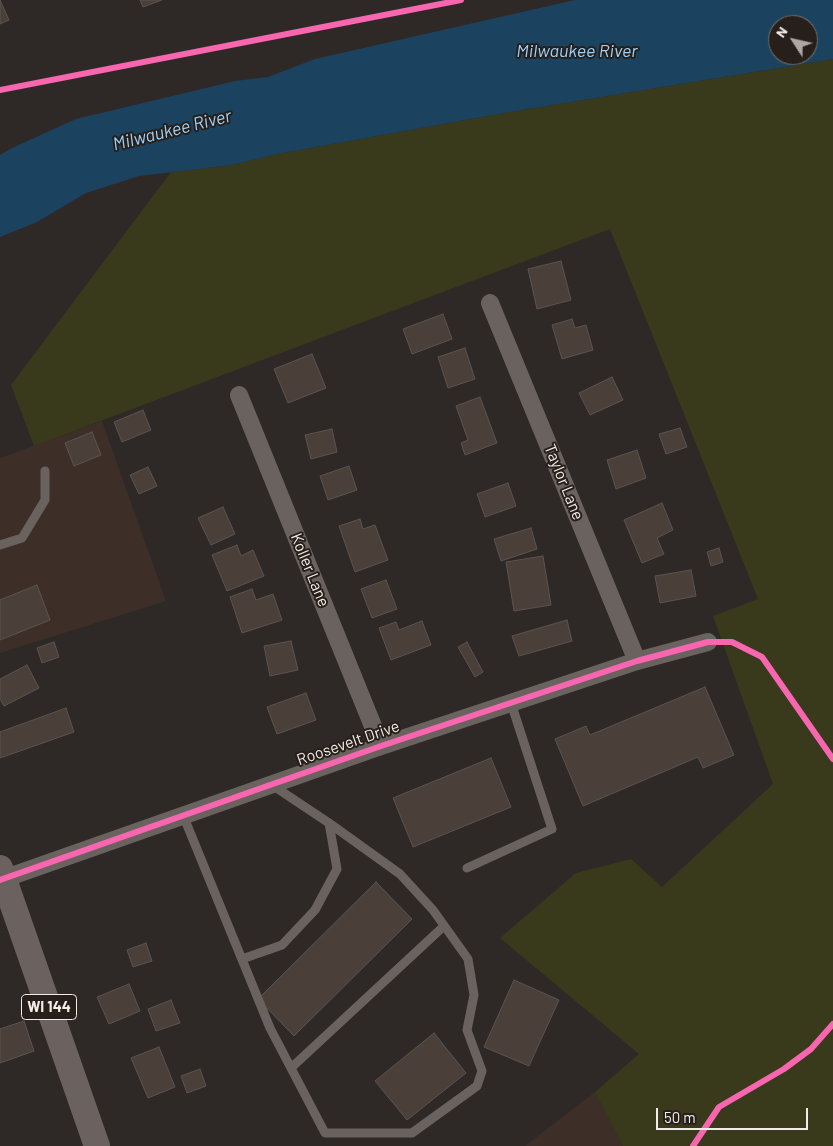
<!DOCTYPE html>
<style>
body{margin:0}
#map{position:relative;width:833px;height:1146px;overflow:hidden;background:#2e2926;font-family:Barlow,sans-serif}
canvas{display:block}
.north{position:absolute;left:768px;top:15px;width:50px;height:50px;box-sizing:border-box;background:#271f1a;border:1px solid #78716d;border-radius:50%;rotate:305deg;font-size:14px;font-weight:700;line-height:20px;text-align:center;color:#f2ece9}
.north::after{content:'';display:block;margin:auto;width:18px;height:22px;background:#ada8a5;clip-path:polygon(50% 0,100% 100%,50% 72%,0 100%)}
.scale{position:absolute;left:656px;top:1108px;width:152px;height:22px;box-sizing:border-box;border:2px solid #f2ece9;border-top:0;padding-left:6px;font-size:15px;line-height:18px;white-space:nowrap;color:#f2ece9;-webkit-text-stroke:4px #271f1a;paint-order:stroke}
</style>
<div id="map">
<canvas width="833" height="1146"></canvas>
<div class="north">N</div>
<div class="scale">50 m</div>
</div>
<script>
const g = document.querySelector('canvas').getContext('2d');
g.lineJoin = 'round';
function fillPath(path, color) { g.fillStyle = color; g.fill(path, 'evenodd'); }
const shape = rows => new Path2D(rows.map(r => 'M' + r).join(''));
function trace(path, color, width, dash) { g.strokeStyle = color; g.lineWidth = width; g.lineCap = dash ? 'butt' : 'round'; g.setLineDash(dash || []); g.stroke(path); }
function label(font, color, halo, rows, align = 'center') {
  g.font = font + ' Barlow,sans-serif'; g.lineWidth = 4; g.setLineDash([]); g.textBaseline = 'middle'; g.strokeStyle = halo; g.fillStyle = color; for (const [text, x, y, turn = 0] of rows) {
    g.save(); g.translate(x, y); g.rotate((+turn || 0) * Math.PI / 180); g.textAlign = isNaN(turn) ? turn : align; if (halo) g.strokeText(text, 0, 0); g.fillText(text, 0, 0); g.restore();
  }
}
fillPath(shape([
 [102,421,166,601,0,653,0,458],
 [595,1092,623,1146,525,1146]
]), '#3d2f27');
fillPath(shape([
 [833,59,833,1146,623,1146,595,1092,639,1054,500,938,576,873,631,859,662,887,773,784,713,616,758,599,610,229,34,446,11,385,171,172,232,165,277,154,504,113]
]), '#393a1c');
fillPath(shape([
 [575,0,833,0,833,59,504,113,277,154,232,165,139,176,86,193,37,222,0,237,0,155,12,148,76,119,235,81,268,77,315,59],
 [778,25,808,25,808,55,778,55]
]), '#1b435f');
const building = shape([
 [0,0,9,20,0,24,0,0],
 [140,0,162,0,143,7,140,0],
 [561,261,571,300,537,309,528,269,561,261],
 [443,314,452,339,412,354,403,329,443,314],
 [572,319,575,328,586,325,593,350,562,359,552,325,572,319],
 [465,348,475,379,448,388,438,357,465,348],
 [312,354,326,388,288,403,274,369,312,354],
 [612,377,623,400,590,415,579,393,612,377],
 [480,397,497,443,465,455,461,443,468,440,456,406,480,397],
 [143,410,151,430,122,442,114,422,143,410],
 [680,428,687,447,666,454,659,434,680,428],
 [332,429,337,452,311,459,305,435,332,429],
 [92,432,101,455,74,466,65,443,92,432],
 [637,450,646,478,616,489,607,460,637,450],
 [349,466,357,490,328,500,320,476,349,466],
 [148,467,157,486,139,494,130,475,148,467],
 [508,483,516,506,485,517,477,494,508,483],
 [662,503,673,530,657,538,664,554,642,563,624,520,662,503],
 [223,507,235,534,211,545,198,518,223,507],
 [360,519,363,529,375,525,388,560,355,572,339,526,360,519],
 [531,528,537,549,501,561,494,539,531,528],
 [237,545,241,556,253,550,264,576,227,591,212,555,237,545],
 [719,548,723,562,711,566,707,552,719,548],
 [543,556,551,605,514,611,506,562,543,556],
 [691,570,696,596,660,603,655,576,691,570],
 [386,580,397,609,372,618,361,589,386,580],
 [37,585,50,620,0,640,0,600,37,585],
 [252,589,256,600,273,594,282,620,242,633,230,597,252,589],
 [567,620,572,641,519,656,512,636,567,620],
 [422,621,431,645,391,660,379,628,396,622,399,630,422,621],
 [291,641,298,670,270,676,264,646,291,641],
 [54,642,59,657,42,663,37,648,54,642],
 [467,642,483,672,475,677,458,647,467,642],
 [27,665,39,688,4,706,0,699,0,679,27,665],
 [705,687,734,755,703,768,698,757,583,806,555,739,586,726,590,735,705,687],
 [306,693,316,720,277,734,267,707,306,693],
 [66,708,74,732,0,758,0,732,66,708],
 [491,758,511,807,413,847,393,798,491,758],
 [376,882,412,919,294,1036,258,999,376,882],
 [146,943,152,961,133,967,127,950,146,943],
 [514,980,559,1000,529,1066,484,1047,514,980],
 [129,984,140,1011,109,1024,97,997,129,984],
 [171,1000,180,1023,156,1031,148,1009,171,1000],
 [24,1021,34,1051,0,1063,0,1029,24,1021],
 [434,1033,466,1073,407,1120,375,1081,434,1033],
 [159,1047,175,1087,148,1098,131,1058,159,1047],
 [200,1069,206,1086,187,1093,181,1076,200,1069]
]);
fillPath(building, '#4b4039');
trace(building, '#595452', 1);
trace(shape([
 [0,545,22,538,45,500,45,471],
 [183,815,270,1028,325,1133,412,1133,477,1086,482,1071,467,1030,474,995,468,959,433,910,400,874,329,823,272,785],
 [467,868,552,829,511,703],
 [242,959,282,945,315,910,337,869,329,823],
 [291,1068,444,926]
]), '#6a625f', 9);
trace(shape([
 [490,303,637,661],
 [239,395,381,746],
 [0,880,381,746,637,661,708,642]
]), '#6a625f', 18);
trace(shape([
 [0,868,97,1146]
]), '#6b625f', 26);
trace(shape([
 [0,90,461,0],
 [0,880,381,746,637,661,708,642,732,642,762,657,833,759],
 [693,1146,719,1107,784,1069,811,1049,833,1024]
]), '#f766af', 6);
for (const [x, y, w] of [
 [49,1007,55]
]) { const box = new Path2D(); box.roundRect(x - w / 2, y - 12.5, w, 25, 4); g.fillStyle = '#271f1a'; g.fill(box); trace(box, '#f2ece9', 1); }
label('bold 15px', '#f2ece9', null, [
 ["WI 144",49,1007]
]);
label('16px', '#f2ece9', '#271f1a', [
 ["Taylor Lane",564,482,68],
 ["Koller Lane",310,570,68],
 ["Roosevelt Drive",348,743,-19]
]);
label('italic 18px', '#9cd2fc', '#271f1a', [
 ["Milwaukee River",577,51],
 ["Milwaukee River",172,130,-14]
]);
</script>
